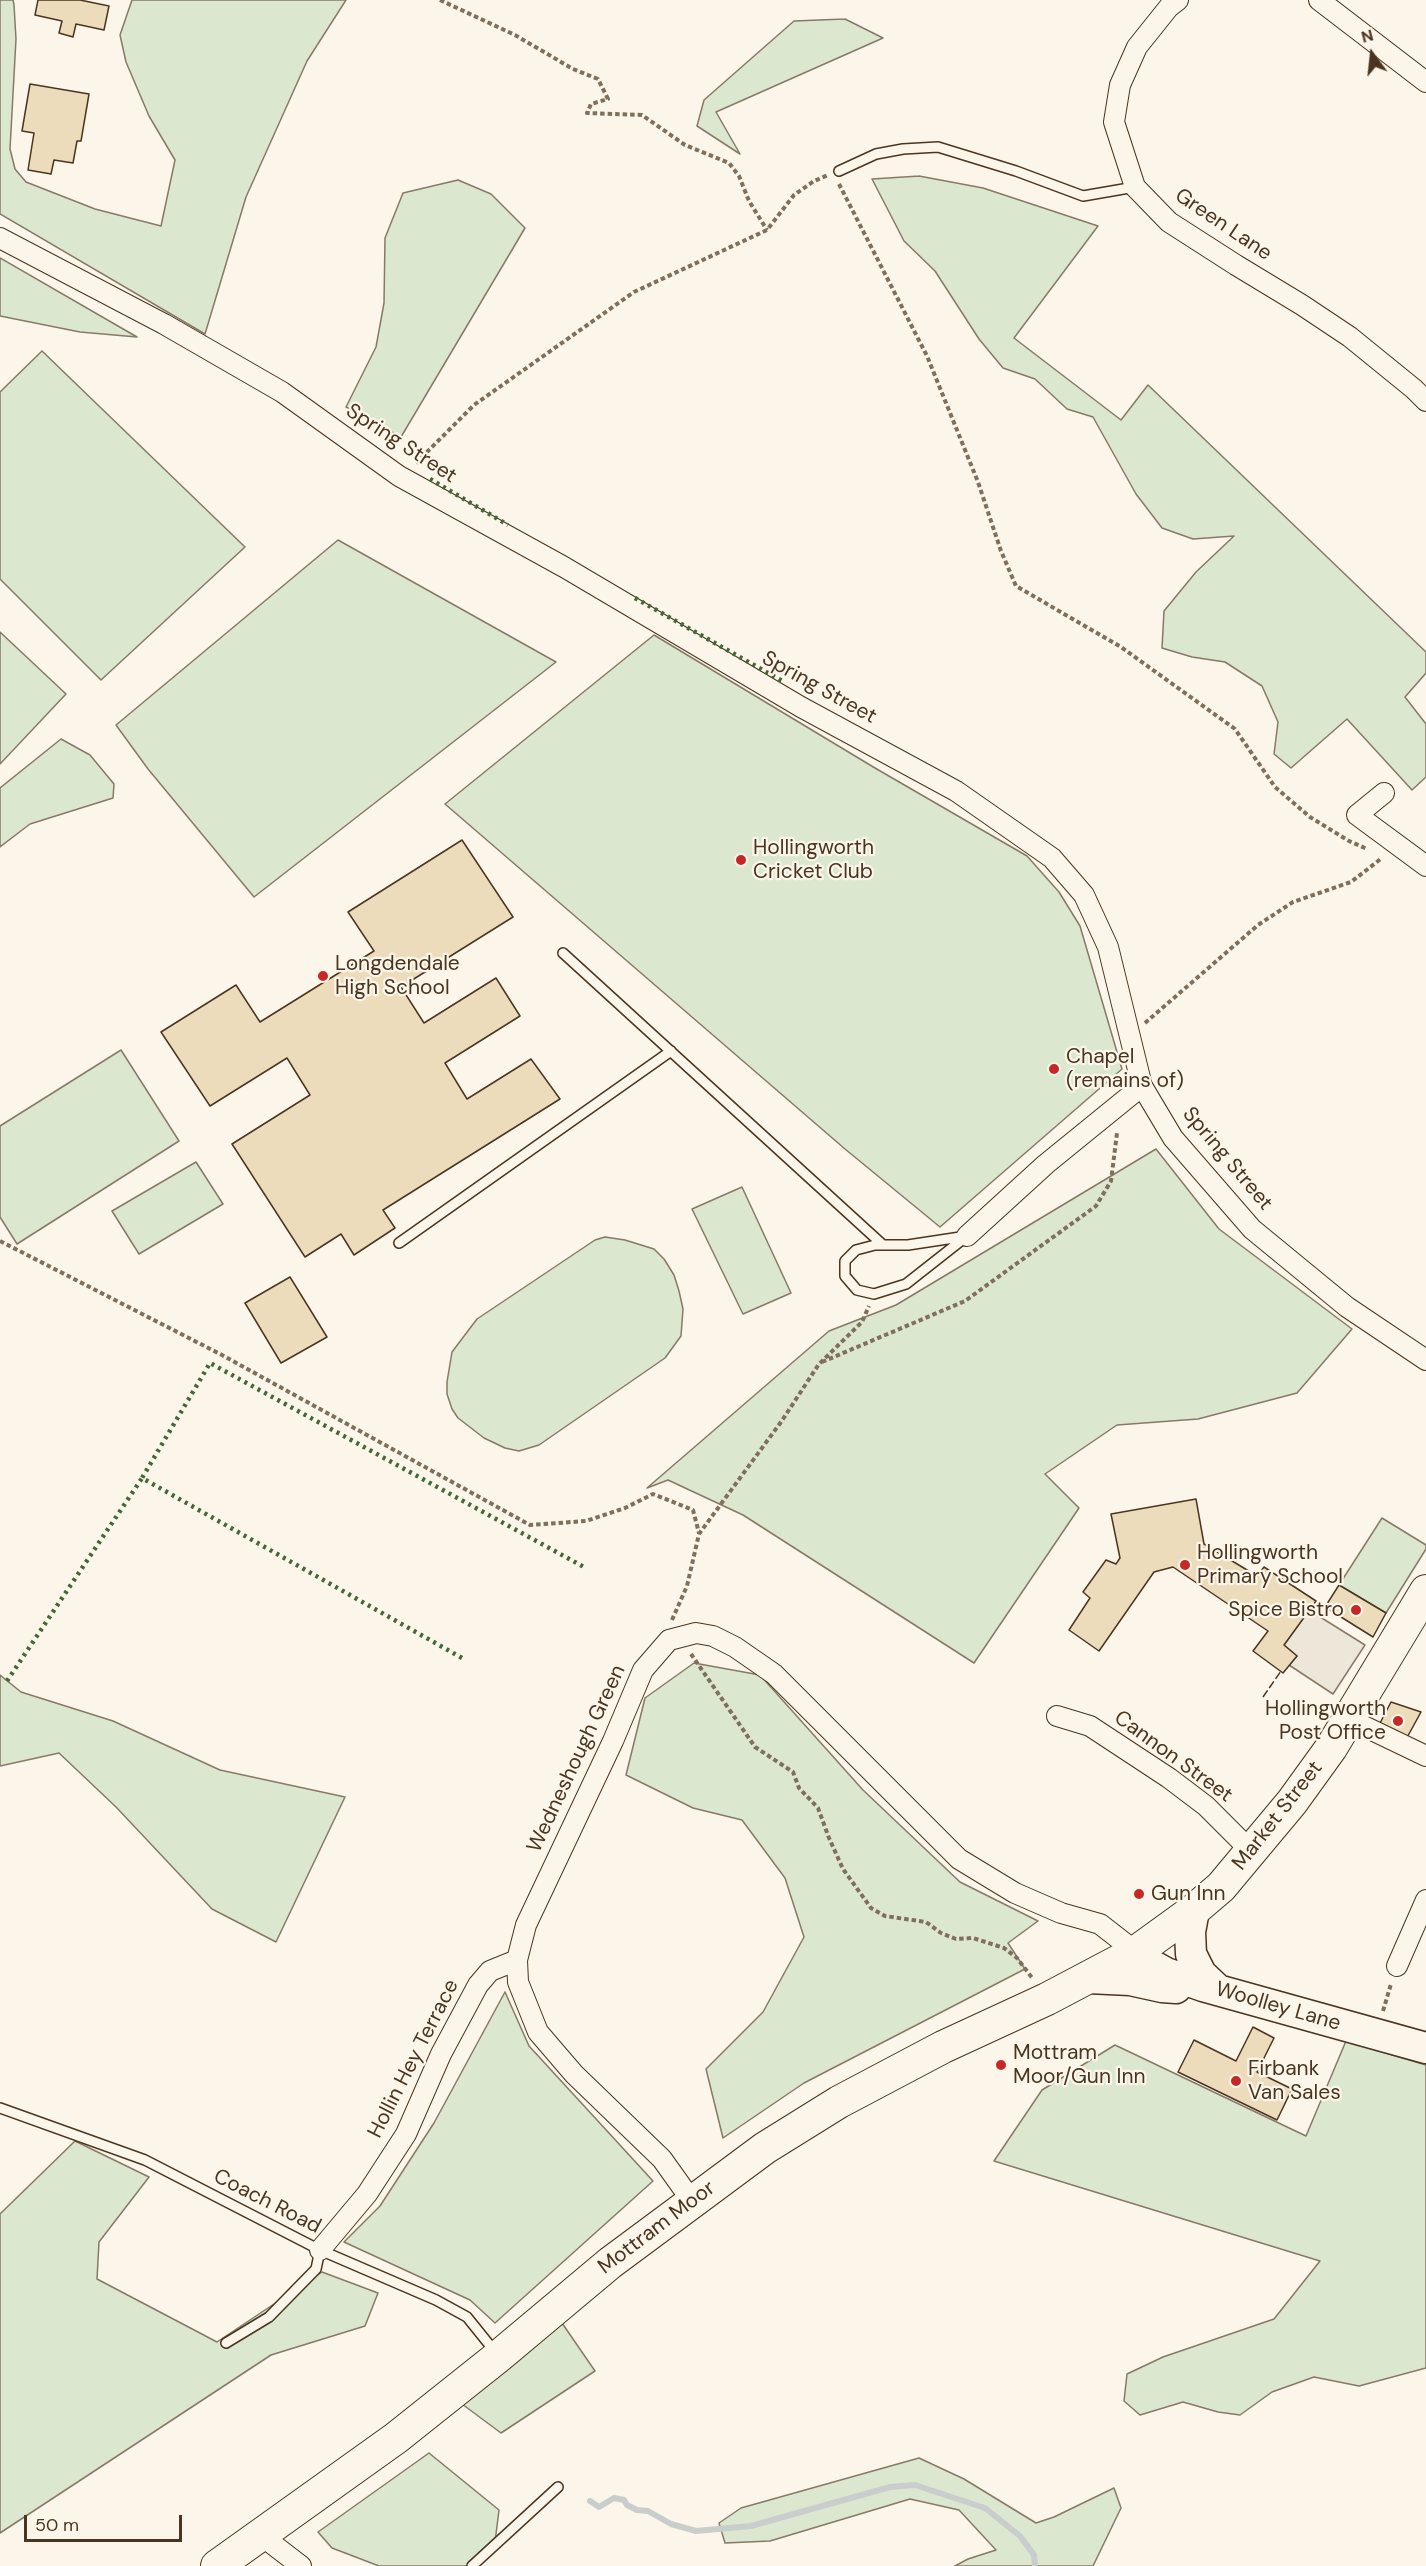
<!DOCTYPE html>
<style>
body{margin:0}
#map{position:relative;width:1426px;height:2566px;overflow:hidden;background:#fbf6e9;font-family:"DM Sans",sans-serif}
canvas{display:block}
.north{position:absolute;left:1342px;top:24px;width:60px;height:60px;-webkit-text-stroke:4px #fbf6e9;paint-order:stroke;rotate:345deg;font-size:16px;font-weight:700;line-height:24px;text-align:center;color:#4a3520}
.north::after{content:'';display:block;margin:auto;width:21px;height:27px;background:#4a3520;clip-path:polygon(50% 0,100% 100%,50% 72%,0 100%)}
.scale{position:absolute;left:24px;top:2515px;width:158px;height:27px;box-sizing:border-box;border:3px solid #4a3520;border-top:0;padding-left:8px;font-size:18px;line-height:21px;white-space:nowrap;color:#4a3520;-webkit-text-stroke:4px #fbf6e9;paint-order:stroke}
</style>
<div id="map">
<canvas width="1426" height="2566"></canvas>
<div class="north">N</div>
<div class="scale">50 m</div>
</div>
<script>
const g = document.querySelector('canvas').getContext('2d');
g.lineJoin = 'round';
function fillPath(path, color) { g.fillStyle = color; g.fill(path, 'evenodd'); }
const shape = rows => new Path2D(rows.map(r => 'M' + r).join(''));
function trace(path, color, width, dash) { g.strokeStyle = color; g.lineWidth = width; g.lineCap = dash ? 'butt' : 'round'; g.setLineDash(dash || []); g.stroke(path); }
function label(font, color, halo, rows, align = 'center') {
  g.font = font + ' "DM Sans",sans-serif'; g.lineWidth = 4.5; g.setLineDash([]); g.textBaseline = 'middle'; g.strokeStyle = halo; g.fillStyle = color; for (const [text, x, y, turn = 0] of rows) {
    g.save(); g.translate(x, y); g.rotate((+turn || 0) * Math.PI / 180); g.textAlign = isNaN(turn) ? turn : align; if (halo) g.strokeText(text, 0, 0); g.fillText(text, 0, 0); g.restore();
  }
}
const green = shape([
 [0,0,13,0,14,5,16,39,10,149,15,169,26,182,95,209,161,226,175,160,149,116,126,62,120,35,132,0,346,0,307,61,246,197,205,334,0,214,0,0],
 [845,19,883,38,716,112,740,154,697,126,704,100,794,21,845,19],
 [919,176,983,188,1098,226,1014,338,1121,420,1148,385,1426,652,1426,673,1405,697,1426,724,1426,777,1412,790,1347,719,1291,768,1274,754,1278,722,1262,686,1225,662,1192,657,1162,648,1164,611,1196,572,1234,536,1193,539,1162,528,1136,494,1093,417,1067,409,1035,379,1003,368,979,339,935,271,904,241,872,179,919,176],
 [458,180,491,194,525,228,401,437,346,407,376,347,384,303,385,238,403,193,458,180],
 [0,258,137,337,80,332,0,316,0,258],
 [42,351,245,547,101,680,0,579,0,392,42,351],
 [338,540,556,662,254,897,148,769,116,725,338,540],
 [0,632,66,694,0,764,0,632],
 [654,635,875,768,1027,856,1059,892,1080,926,1122,1069,940,1227,845,1149,445,804,654,635],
 [61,739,90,755,114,784,113,798,30,824,0,847,0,788,61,739],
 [121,1050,179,1141,17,1244,0,1217,0,1126,121,1050],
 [1156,1149,1219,1229,1352,1329,1297,1393,1198,1419,1117,1425,1045,1474,1079,1508,974,1663,743,1515,668,1480,647,1488,829,1331,896,1305,1156,1149],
 [196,1162,223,1204,139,1254,112,1211,196,1162],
 [742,1187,791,1293,743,1314,692,1209,742,1187],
 [605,1237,625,1240,654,1249,664,1259,674,1275,679,1291,683,1309,681,1336,665,1358,539,1445,519,1451,505,1448,484,1438,458,1418,452,1409,447,1394,447,1382,452,1352,477,1319,595,1240,605,1237],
 [1382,1518,1426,1545,1426,1549,1386,1613,1339,1585,1382,1518],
 [694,1663,760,1675,863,1790,960,1882,1038,1921,1008,1943,1025,1969,804,2083,723,2138,706,2069,763,2012,804,1937,785,1878,742,1820,693,1808,626,1775,645,1698,694,1663],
 [0,1675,21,1692,113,1721,220,1770,345,1797,276,1942,212,1909,116,1807,59,1753,0,1766,0,1675],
 [505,1992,529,2046,653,2181,495,2323,470,2300,344,2242,380,2206,434,2123,505,1992],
 [1346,2041,1426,2065,1426,2368,1359,2386,1314,2377,1272,2392,1240,2415,1218,2412,1183,2402,1140,2415,1124,2401,1127,2374,1163,2357,1274,2319,1320,2261,994,2161,1042,2090,1115,2045,1306,2136,1346,2041],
 [75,2141,149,2177,99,2242,97,2279,217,2342,322,2272,378,2293,365,2326,271,2355,0,2533,0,2214,75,2141],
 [562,2323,595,2371,501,2433,462,2404,562,2323],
 [429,2453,499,2510,495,2542,476,2566,379,2566,332,2548,318,2532,429,2453],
 [919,2458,964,2479,1036,2523,1054,2517,1114,2488,1121,2508,1093,2566,955,2566,968,2559,996,2550,959,2510,910,2499,770,2541,725,2543,719,2523,741,2508,919,2458]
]);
fillPath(green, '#dce7d0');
trace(green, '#887966', 1.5);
const parking = shape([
 [1309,1610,1365,1645,1333,1694,1289,1665,1297,1656,1284,1645,1309,1610]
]);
fillPath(parking, '#ede7d9');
trace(parking, '#887966', 1.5);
trace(shape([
 [590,2501,599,2507,614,2498,624,2500,627,2505,637,2510,648,2511,671,2524,696,2531,751,2526,890,2487,915,2485,985,2508,1020,2536,1034,2555,1035,2566]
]), '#c9cecd', 6);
const building = shape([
 [38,0,80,0,109,6,104,30,76,24,73,37,59,33,62,21,35,15,38,0],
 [30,84,89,94,81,141,77,141,73,163,54,160,51,174,28,170,34,133,22,131,30,84],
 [462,840,513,917,401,987,424,1023,496,978,520,1016,445,1063,467,1099,531,1059,560,1099,383,1210,395,1228,354,1255,341,1234,305,1257,232,1144,310,1095,287,1058,210,1106,161,1032,236,985,260,1022,374,951,348,912,462,840],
 [290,1277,327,1337,281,1363,245,1303,290,1277],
 [1196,1499,1204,1544,1257,1576,1264,1567,1316,1601,1284,1645,1297,1656,1283,1673,1253,1651,1268,1631,1173,1567,1154,1572,1099,1651,1069,1630,1090,1598,1083,1592,1106,1560,1116,1564,1120,1558,1111,1514,1196,1499],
 [1339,1585,1386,1613,1373,1637,1325,1607,1339,1585],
 [1391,1702,1421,1712,1404,1743,1377,1729,1391,1702],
 [1253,2027,1274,2038,1257,2072,1292,2089,1277,2120,1178,2072,1194,2040,1236,2061,1253,2027]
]);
fillPath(building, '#ecdcbc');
trace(building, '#4a3520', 1.5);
const service = shape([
 [839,171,876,154,903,149,938,147,1016,171,1083,196,1135,187],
 [563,953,883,1245],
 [967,1236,906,1284,874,1294,857,1290,845,1276,845,1261,856,1250,875,1245,908,1245,967,1236],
 [399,1243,671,1051],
 [0,2108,145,2160,320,2250,436,2300,467,2317,496,2353],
 [226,2343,269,2317,316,2269,320,2250],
 [472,2566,558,2487]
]);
const minor = shape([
 [1178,0,1169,7,1137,47,1120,85,1114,122,1135,187,1169,222,1236,265,1302,305,1350,337,1414,389,1426,401],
 [1319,0,1426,82],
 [0,238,164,324,282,392,399,476,564,567,801,707,956,791,1052,858,1084,895,1108,947,1142,1086,1173,1138,1252,1229,1347,1307,1426,1360],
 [1384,793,1357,815,1426,866],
 [967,1236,1046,1164,1142,1086],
 [1057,1716,1090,1726,1169,1778,1206,1806,1252,1852],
 [1349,1719,1426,1756],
 [1397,1966,1426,1900],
 [692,2201,662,2159,574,2074,538,2032,518,1982,517,1960,526,1925,613,1741,643,1670,669,1640,696,1633,713,1636,735,1647,774,1674,959,1859,1015,1893,1061,1913,1100,1924,1136,1952],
 [320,2250,367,2194,406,2134,441,2054,478,1985,490,1971,517,1960],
 [262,2536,301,2566]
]);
const primary = shape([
 [1194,1910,1190,1932,1191,1954,1201,1974,1218,1990],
 [1136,1952,1146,1962,1166,1973,1203,1986,1426,2048],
 [1088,1978,1130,1980,1162,1987,1176,1988]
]);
const trunk = shape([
 [217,2566,396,2438,499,2356,610,2263,765,2148,839,2102,943,2047,1047,1999,1136,1952,1194,1910,1221,1887,1292,1802,1331,1748,1426,1591]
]);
trace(service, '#4a3520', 12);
trace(minor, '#4a3520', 22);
trace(primary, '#4a3520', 33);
trace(trunk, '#4a3520', 34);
trace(shape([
 [440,0,515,35,573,69,598,79,608,99,591,104,587,113,642,115,685,145,729,163,739,176,749,201,767,230],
 [839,184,927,356,978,482,1001,551,1016,586,1121,647,1235,729,1275,787,1310,817,1349,841,1367,849],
 [416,463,474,405,634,292,767,230,794,195,814,181,828,175],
 [1145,1023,1258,925,1293,902,1351,882,1382,858],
 [0,1241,222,1355,530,1525,586,1521,625,1508,653,1494,693,1510,699,1533],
 [822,1362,965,1301,1096,1206,1111,1181,1117,1133],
 [672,1620,687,1586,699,1534,781,1422,819,1364,862,1322,869,1306],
 [691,1654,755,1747,793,1772,799,1788,818,1808,829,1838,843,1869,871,1908,885,1916,926,1922,941,1933,956,1939,973,1938,1004,1948,1017,1958,1033,1979],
 [1383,2011,1391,1984]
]), '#7f6f5c', 4, [4.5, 3]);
trace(service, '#fbf6e9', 9);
trace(minor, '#fbf6e9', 20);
trace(primary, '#fbf6e9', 30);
trace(trunk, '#fbf6e9', 32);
trace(shape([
 [430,479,508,525],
 [635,598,784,682],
 [462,1658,142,1478,210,1363,584,1567],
 [7,1681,142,1478]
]), '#436837', 4.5, [3, 4.5]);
trace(shape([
 [1263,1697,1281,1671]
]), '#4a3520', 1.5, [8, 3]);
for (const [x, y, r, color] of [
 [741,860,6,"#c62828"],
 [323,976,6,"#c62828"],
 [1054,1069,6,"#c62828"],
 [1185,1565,6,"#c62828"],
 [1356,1610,6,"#c62828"],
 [1398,1721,6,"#c62828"],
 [1139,1894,6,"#c62828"],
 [1001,2065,6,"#c62828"],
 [1236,2081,6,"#c62828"]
]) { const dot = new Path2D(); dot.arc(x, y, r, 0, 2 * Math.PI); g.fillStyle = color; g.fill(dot); trace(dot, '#fbf6e9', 2); }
label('21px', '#4a3520', '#fbf6e9', [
 ["Green Lane",1223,225,34],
 ["Spring Street",401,444,33],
 ["Spring Street",819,688,29],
 ["Spring Street",1227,1159,50],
 ["Cannon Street",1173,1757,36],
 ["Wedneshough Green",577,1759,-65],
 ["Market Street",1278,1816,-52],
 ["Woolley Lane",1278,2007,16],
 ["Hollin Hey Terrace",414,2059,-63],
 ["Coach Road",267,2202,27],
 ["Mottram Moor",657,2228,-37]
]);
label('21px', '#4a3520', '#fbf6e9', [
 ["Hollingworth",753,848],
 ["Cricket Club",753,872],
 ["Longdendale",335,964],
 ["High School",335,988],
 ["Chapel",1066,1057],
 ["(remains of)",1066,1081],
 ["Hollingworth",1197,1553],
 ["Primary School",1197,1577],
 ["Spice Bistro",1344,1610,"right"],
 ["Hollingworth",1386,1709,"right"],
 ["Post Office",1386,1733,"right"],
 ["Gun Inn",1151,1894],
 ["Mottram",1013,2053],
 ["Moor/Gun Inn",1013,2077],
 ["Firbank",1248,2069],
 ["Van Sales",1248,2093]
], 'left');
</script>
